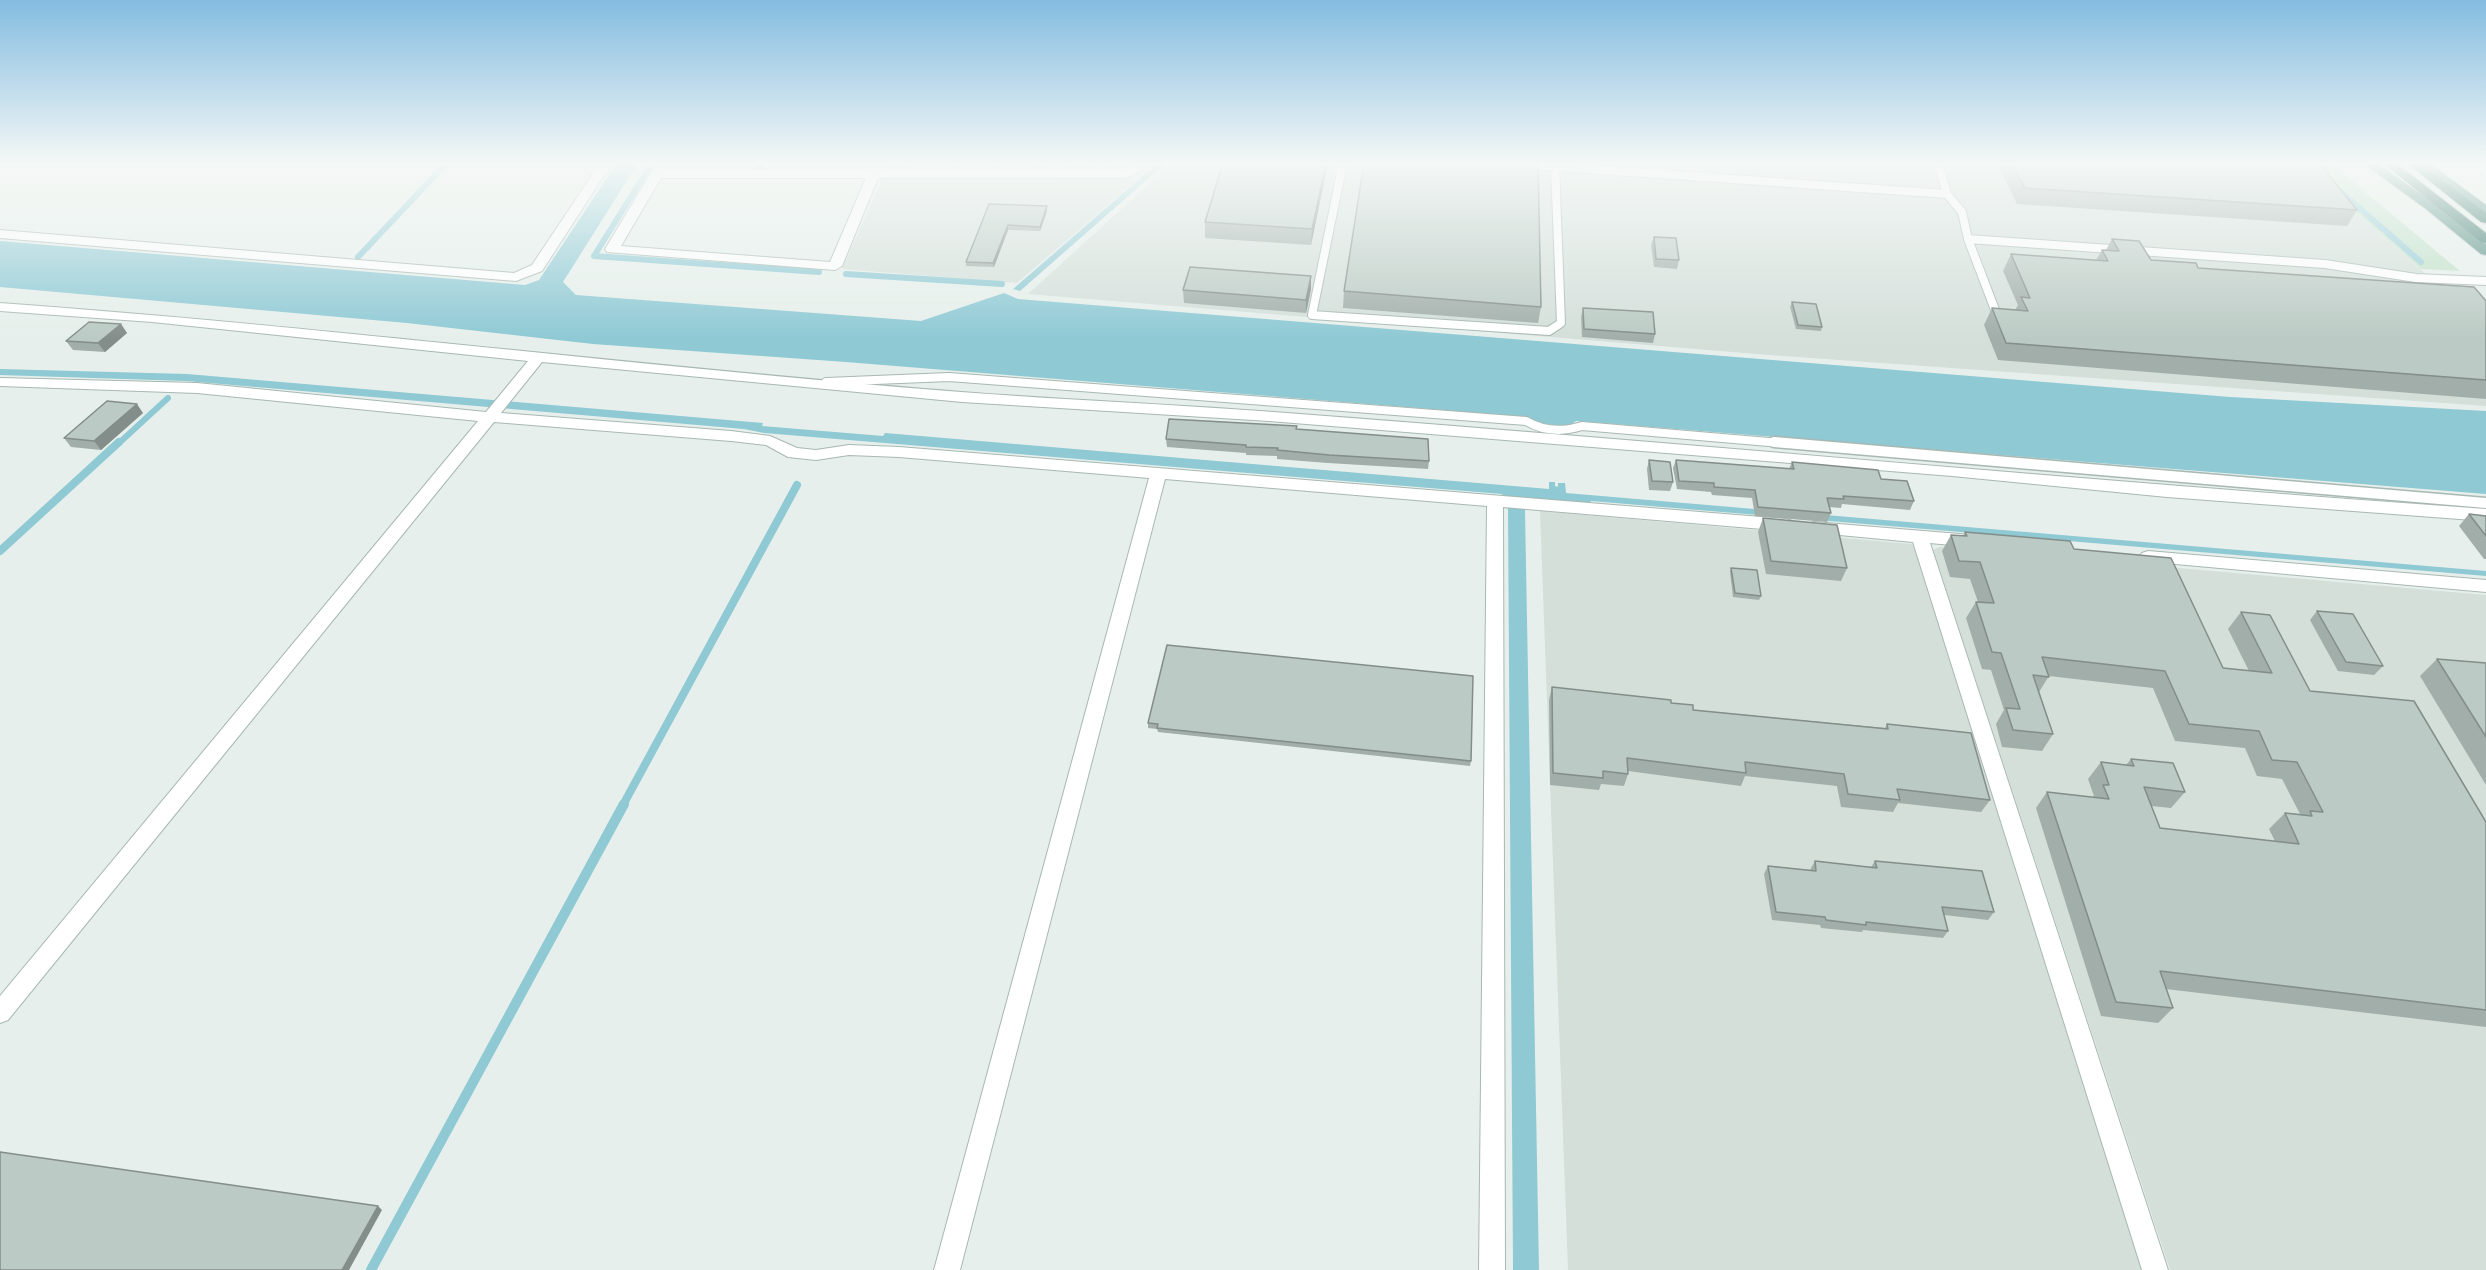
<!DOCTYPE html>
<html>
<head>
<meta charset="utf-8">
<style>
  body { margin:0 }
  canvas { display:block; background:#e6efeb }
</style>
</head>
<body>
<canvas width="2486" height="1270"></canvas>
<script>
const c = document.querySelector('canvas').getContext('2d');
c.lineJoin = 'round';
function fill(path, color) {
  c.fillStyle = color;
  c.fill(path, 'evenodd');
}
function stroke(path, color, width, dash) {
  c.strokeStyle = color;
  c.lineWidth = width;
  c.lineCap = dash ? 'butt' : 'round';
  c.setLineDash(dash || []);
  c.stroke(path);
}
const built = new Path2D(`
  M 888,163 L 1127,163 L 1126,168 L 887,167 Z
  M 1172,163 L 2300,163 L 2486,327 L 2486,406 L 1769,355 L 1028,294 Z
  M 889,177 L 1137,180 L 1017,283 L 842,269 L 882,180 Z
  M 1540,511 L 1911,544 L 1916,547 L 2143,1270 L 1568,1270 Z
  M 1940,547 L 2486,595 L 2486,1270 L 2170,1270 L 1933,550 Z`);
const green = new Path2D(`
  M 2300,163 L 2330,163 L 2460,271 L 2421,269 Z`);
const water = new Path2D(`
  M 617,163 L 638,163 L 563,282 L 576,295 L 921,321 L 1004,293 L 1018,299 L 2230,397 L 2486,411 L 2486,494 L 1576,421 L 1569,426 L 1538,424 L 1529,417 L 846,362 L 593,344 L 407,323 L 0,287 L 0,241 L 525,285 L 539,280 Z
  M 1158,163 L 1166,163 L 1020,291 L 1013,289 Z
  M 0,369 L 187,374 L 763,423 L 762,426 L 883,436 L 885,433 L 1549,489 L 1549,482 L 1555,482 L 1555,486 L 1558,487 L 1558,483 L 1565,483 L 1566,493 L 2486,571 L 2486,576 L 1591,501 L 1590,503 L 1528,498 L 1525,511 L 1539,1270 L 1513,1270 L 1508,510 L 1502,494 L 764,433 L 744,429 L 186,381 L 0,375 Z`);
const streamFar2 = new Path2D(`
  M 652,163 L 594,256 L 819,272
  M 760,167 L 762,163
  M 2342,193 L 2421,262
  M 358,257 L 447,163
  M 846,274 L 1002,284
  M 118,444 L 168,398`);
const streamFar1 = new Path2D(`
  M 0,551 L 119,442
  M 623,805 L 797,485`);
const stream = new Path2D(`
  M 371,1270 L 624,804`);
const serviceFar1 = new Path2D(`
  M 1343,163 L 1312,315 L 1549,331 L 1561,323 L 1555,166
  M 1502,163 L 1947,194
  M 1938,163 L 1947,194 L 1962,212 L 1968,239 L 1997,315
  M 1968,239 L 2325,264 L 2416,278 L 2486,281
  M 826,382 L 949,377 L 1526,421 C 1543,431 1563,432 1582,426 L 1792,444`);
const service = new Path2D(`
  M 1774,442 L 2486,503`);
const minor = new Path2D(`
  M 600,163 L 612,163 L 542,271 L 516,281 L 0,238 L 0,230 L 514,273 L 532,265 Z
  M 657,163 L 669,163 L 665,170 L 869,170 L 873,163 L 883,163 L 881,170 L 1124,170 L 1133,163 L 1145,163 L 1142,170 L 1127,178 L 878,178 L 842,266 L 835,270 L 607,252 L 605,249 ZM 661,178 L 866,178 L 830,262 L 621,246 Z
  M 2467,163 L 2480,163 L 2486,166 L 2486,176 Z
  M 0,303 C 321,326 640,367 961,392 C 1065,400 1170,404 1274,412 C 1678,442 2082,481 2486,509 L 2486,521 L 2167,497 L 1952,476 L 1269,421 L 962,402 L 542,362 L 501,413 L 731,431 L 770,436 L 797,448 L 816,450 L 849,445 L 899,447 L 1786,519 L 1792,521 L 1794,525 L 1792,529 L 1786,531 L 1503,507 L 1505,1270 L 1479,1270 L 1487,506 L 1165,479 L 960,1270 L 934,1270 L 1149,478 L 899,457 L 849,455 L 816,460 L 788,457 L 766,445 L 731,441 L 494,422 L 8,1020 L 0,1023 L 0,996 L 478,421 L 197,393 L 0,386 L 0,378 L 197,383 L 486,412 L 528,361 L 152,322 L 0,311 Z
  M 1814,522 L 1972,535 L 1978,537 L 1980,541 L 1978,545 L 1972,547 L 1930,543 L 2168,1270 L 2142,1270 L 1913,542 L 1808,532 L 1806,528 L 1808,524 Z
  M 2148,551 L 2486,580 L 2486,592 L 2142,561 L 2139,557 L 2142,553 Z`);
const trunk = new Path2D(`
  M 2363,163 L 2376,163 L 2434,203 L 2486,244 L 2486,255 L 2481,254 L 2426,209 Z
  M 2416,163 L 2429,163 L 2486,205 L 2486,215 Z`);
const motorway = new Path2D(`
  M 2383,163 L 2396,163 L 2486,233 L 2486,243 L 2481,242 Z
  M 2407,163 L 2420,163 L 2486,213 L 2486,223 L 2481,222 Z`);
const wall = new Path2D(`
  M 1328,163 L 1311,245 L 1205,238 L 1205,222 Z
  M 1997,163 L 2319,163 L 2357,210 L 2347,226 L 2017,204 Z
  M 989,204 L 1047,206 L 1047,211 L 1040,231 L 1008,230 L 994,267 L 966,266 L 966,262 Z
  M 1654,237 L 1679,260 L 1677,269 L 1654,267 L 1651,245 Z
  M 2112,239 L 2151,260 L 2198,268 L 2486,301 L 2486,399 L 1998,360 L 1984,325 L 1992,308 L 2015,310 L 2018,305 L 2003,271 L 2011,254 L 2096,260 L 2102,250 L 2106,250 Z
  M 1311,276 L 1311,289 L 1306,313 L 1184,303 L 1183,290 Z
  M 1344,291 L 1541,307 L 1538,323 L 1343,308 Z
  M 1792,302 L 1822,327 L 1821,331 L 1796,329 L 1790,307 Z
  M 1583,308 L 1655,334 L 1653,343 L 1582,337 L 1581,317 Z
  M 121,324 L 127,333 L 105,352 L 73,350 L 66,341 Z
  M 143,413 L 101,450 L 71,447 L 64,438 Z
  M 1297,429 L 1429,461 L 1428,469 L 1328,463 L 1277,459 L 1277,456 L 1246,455 L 1246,453 L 1167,447 L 1166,439 Z
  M 1649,460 L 1673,482 L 1670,491 L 1649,490 L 1647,469 Z
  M 1676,460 L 1789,469 L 1792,462 L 1881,479 L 1914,501 L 1910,510 L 1842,504 L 1841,508 L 1829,507 L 1831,513 L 1827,522 L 1755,516 L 1752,498 L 1712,495 L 1711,492 L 1677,489 L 1673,468 Z
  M 2469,514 L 2486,516 L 2486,559 L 2484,559 L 2459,526 Z
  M 1763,518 L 1847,568 L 1841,581 L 1766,574 L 1758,532 Z
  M 1965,532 L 2074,549 L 2223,668 L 2249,671 L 2228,629 L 2241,612 L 2310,691 L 2486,822 L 2486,1027 L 2166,989 L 2173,1008 L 2158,1023 L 2101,1016 L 2036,808 L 2047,792 L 2093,798 L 2094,796 L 2088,779 L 2101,762 L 2126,765 L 2131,759 L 2185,792 L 2171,808 L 2151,806 L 2160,828 L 2275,841 L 2269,829 L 2285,813 L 2300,814 L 2282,779 L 2257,776 L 2245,748 L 2175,741 L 2153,688 L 2049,676 L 2039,692 L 2053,734 L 2042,751 L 2002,747 L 1996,724 L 2004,710 L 1991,670 L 1982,669 L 1966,618 L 1976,602 L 1978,602 L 1970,579 L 1950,577 L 1942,551 L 1951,535 L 1963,536 Z
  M 1731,568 L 1761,596 L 1759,600 L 1733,597 L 1730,572 Z
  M 2317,611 L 2383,666 L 2374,675 L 2338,671 L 2310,620 Z
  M 2437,659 L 2486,663 L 2486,785 L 2420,676 Z
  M 1552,687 L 1671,703 L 1693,710 L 1885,728 L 1887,724 L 1990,800 L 1981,812 L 1898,803 L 1893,812 L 1841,807 L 1837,786 L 1745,776 L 1741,786 L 1628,771 L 1628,774 L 1624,786 L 1601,784 L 1599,790 L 1550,785 L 1549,700 Z
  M 1148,723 L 1471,761 L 1470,766 L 1158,732 L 1157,729 L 1148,728 Z
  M 1815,861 L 1871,867 L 1875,861 L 1994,912 L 1988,920 L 1944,915 L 1948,931 L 1943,938 L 1863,930 L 1862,932 L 1821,928 L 1820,925 L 1772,920 L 1764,874 L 1768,866 L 1810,870 Z`);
const shadedWall = new Path2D(`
  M 1326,163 L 1328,163 L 1311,245 L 1312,229 Z
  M 1047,206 L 1047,211 L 1040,231 L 1040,227 Z
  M 1008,225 L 1008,230 L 994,267 L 993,263 Z
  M 1311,276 L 1311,289 L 1306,313 L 1306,300 Z
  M 121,324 L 127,333 L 105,352 L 98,343 Z
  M 137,404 L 143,413 L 101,450 L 94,441 Z
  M 378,1206 L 382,1210 L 349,1270 L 342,1270 Z`);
const building = new Path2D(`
  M 1223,163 L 1326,163 L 1312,229 L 1205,222 Z
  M 1364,163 L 1538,163 L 1541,307 L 1344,291 Z
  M 2012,163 L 2319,163 L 2357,210 L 2025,188 Z
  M 989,204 L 1047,206 L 1040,227 L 1008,225 L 993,263 L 966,262 Z
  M 1654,237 L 1676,238 L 1679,260 L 1656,259 Z
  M 2112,239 L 2139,241 L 2151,260 L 2196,263 L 2198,268 L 2474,287 L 2486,301 L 2486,380 L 2006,343 L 1992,308 L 2028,311 L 2021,297 L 2030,298 L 2011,254 L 2108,261 L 2102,250 L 2119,251 Z
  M 1190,267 L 1311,276 L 1306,300 L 1183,290 Z
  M 1792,302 L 1816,304 L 1822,327 L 1798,325 Z
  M 1583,308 L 1653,312 L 1655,334 L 1584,329 Z
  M 89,322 L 121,324 L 98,343 L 66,341 Z
  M 107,401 L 137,404 L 94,441 L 64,438 Z
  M 1169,419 L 1297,426 L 1296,429 L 1428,439 L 1429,461 L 1329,455 L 1277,450 L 1278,448 L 1246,447 L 1246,445 L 1166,439 Z
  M 1649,460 L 1670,462 L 1673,482 L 1652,481 Z
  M 1676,460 L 1794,469 L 1792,462 L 1878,470 L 1881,479 L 1907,481 L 1914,501 L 1843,496 L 1844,499 L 1827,498 L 1831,513 L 1758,507 L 1755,490 L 1714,487 L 1714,483 L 1679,481 Z
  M 2469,514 L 2486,516 L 2486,536 Z
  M 1763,518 L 1837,525 L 1847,568 L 1771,561 Z
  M 1965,532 L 2070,541 L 2074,549 L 2171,558 L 2223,668 L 2272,673 L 2241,612 L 2270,615 L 2310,691 L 2414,701 L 2486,822 L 2486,1010 L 2160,971 L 2173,1008 L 2116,1002 L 2047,792 L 2109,799 L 2103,785 L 2109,785 L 2101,762 L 2134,766 L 2131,759 L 2173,763 L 2185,792 L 2144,787 L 2160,828 L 2299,844 L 2285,813 L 2312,816 L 2310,811 L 2323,812 L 2297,762 L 2272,760 L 2259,731 L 2189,724 L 2165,671 L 2042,657 L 2049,677 L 2033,675 L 2053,734 L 2013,730 L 2006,708 L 2020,709 L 2001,653 L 1992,652 L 1976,602 L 1994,603 L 1980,562 L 1959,561 L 1951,535 L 1967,536 Z
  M 1731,568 L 1757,570 L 1761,596 L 1735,593 Z
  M 2317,611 L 2353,614 L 2383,666 L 2346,662 Z
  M 1167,645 L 1473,676 L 1471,761 L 1157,728 L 1158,724 L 1148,723 Z
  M 2437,659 L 2486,663 L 2486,737 Z
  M 1552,687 L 1671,700 L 1671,703 L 1693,705 L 1693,710 L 1888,729 L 1887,724 L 1971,733 L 1990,800 L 1897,789 L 1900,800 L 1848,794 L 1844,774 L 1745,762 L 1746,773 L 1627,758 L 1628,774 L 1603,771 L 1603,778 L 1553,773 Z
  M 1815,861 L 1877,868 L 1875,861 L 1982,871 L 1994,912 L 1942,907 L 1948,931 L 1866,922 L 1866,925 L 1826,920 L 1825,917 L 1776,912 L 1768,866 L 1816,871 Z
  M 0,1152 L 378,1206 L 342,1270 L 0,1270 Z`);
fill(built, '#d4dfda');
fill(green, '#bfe0c8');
fill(water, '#8ec9d4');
stroke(streamFar2, '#8ec9d4', 6);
stroke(streamFar1, '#8ec9d4', 8);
stroke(stream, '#8ec9d4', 10);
stroke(serviceFar1, '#a8b8b2', 10);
stroke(service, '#a8b8b2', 13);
stroke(minor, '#a8b8b2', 2);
stroke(trunk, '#c2cac8', 2);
stroke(motorway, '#c2cac8', 2);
stroke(serviceFar1, '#fff', 8);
stroke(service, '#fff', 10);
fill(minor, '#fff');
fill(trunk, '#4c8a7c');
fill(motorway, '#2f6f62');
fill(wall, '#a1aea9');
fill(shadedWall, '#838d89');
fill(building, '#bbcac4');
stroke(building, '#838d89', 1.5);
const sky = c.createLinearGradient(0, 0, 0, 340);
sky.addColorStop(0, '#84bce0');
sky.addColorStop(0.48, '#f4f8f6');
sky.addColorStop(1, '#f4f8f600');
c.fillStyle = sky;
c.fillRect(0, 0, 2486, 340);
</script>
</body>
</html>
